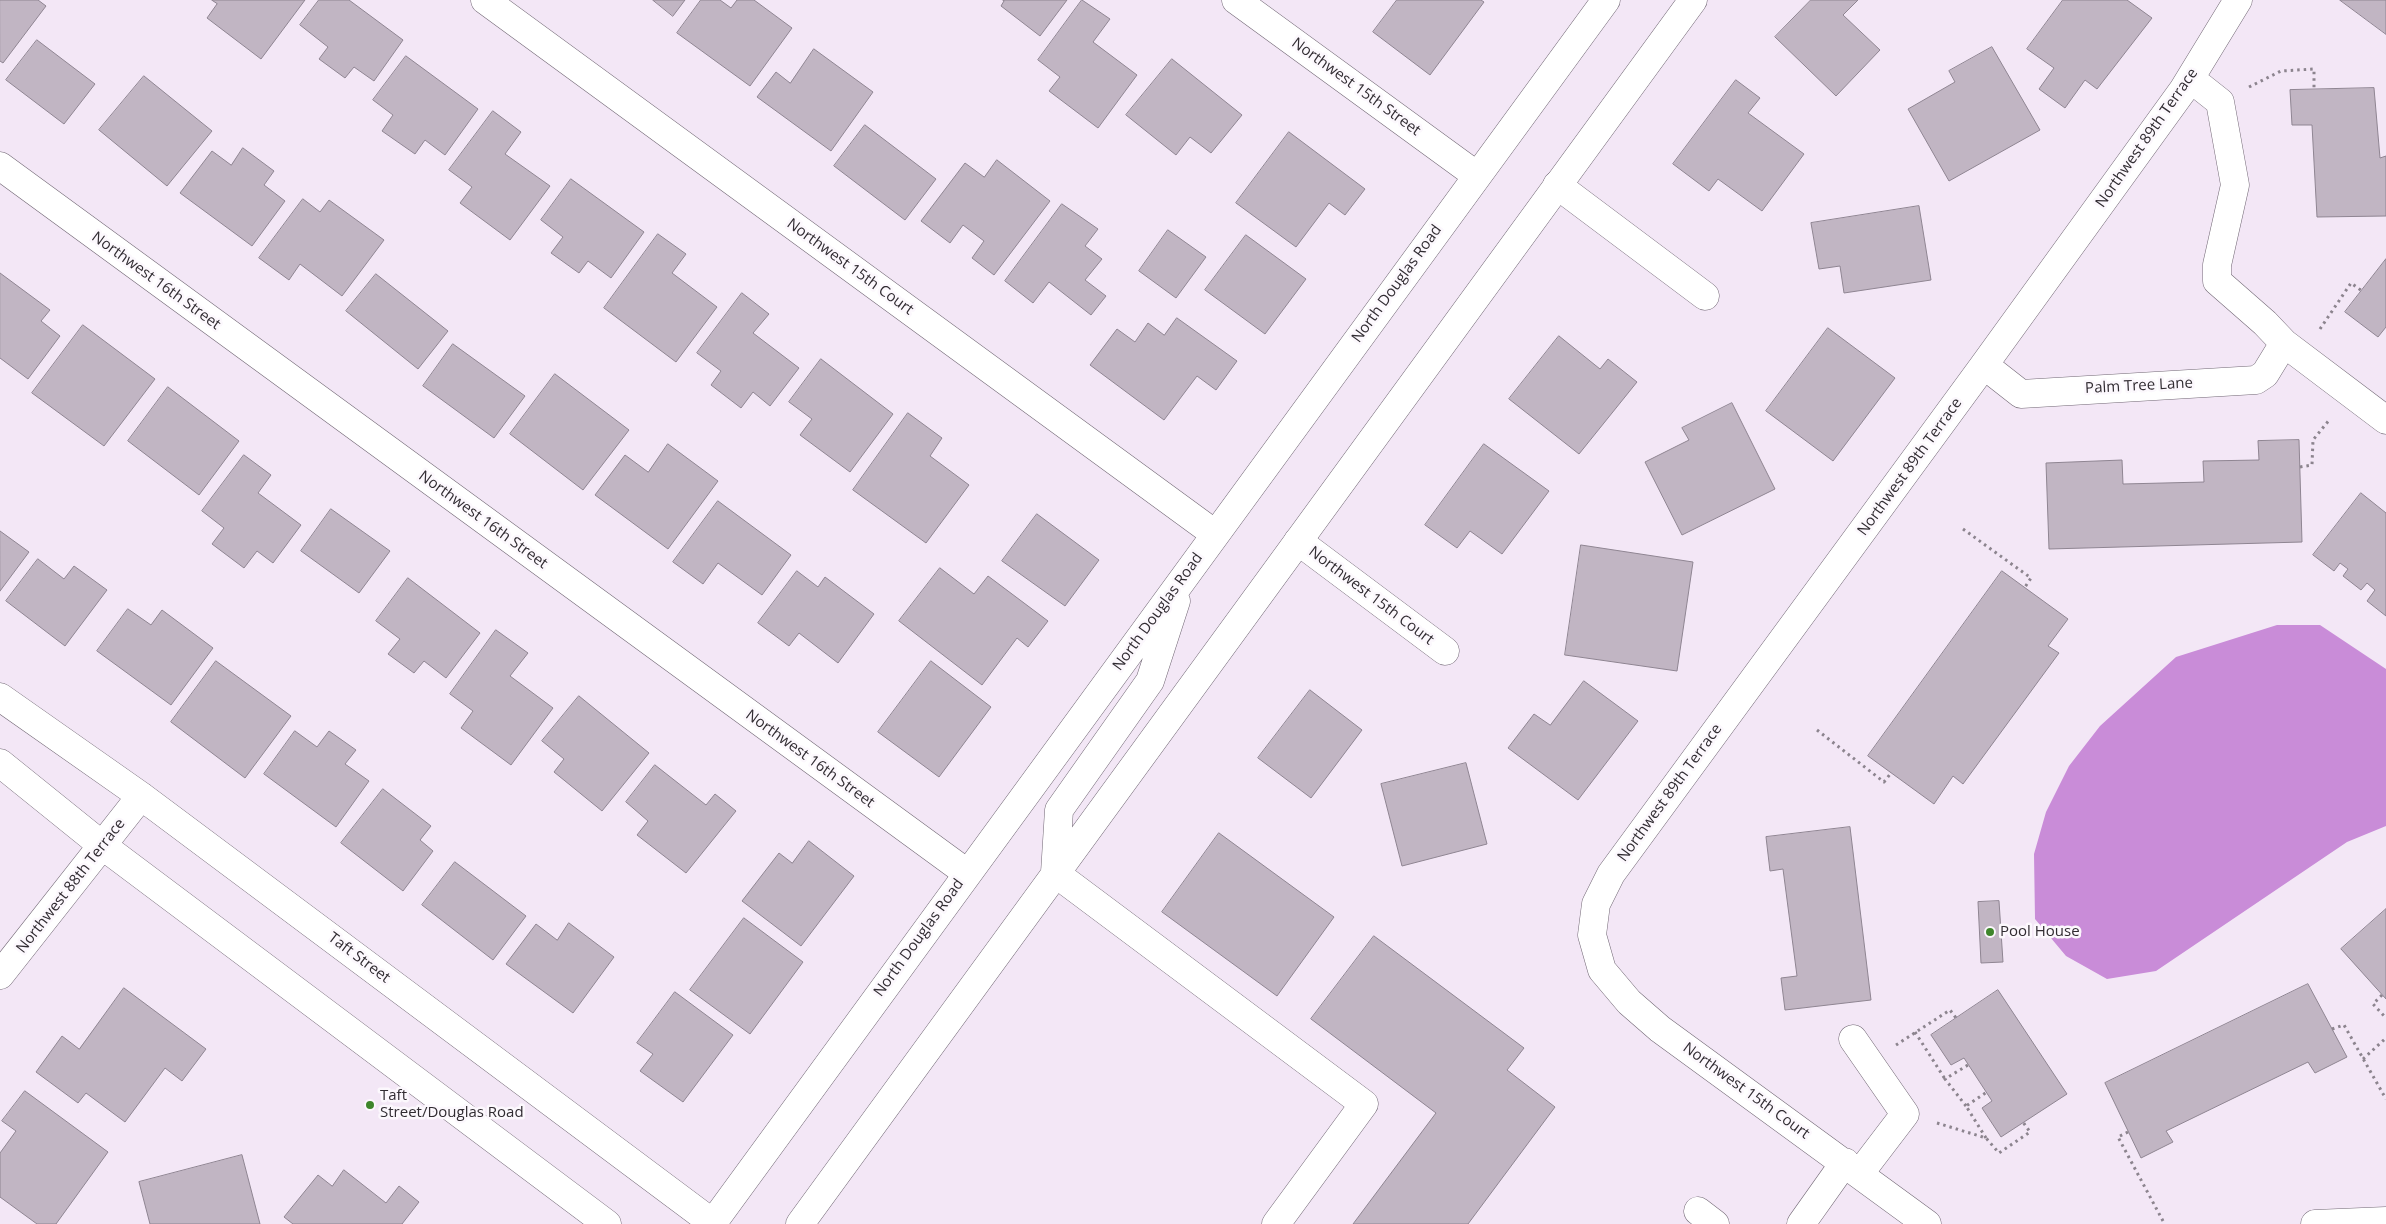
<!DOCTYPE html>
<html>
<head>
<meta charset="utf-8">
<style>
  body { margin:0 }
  canvas { display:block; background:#f3e7f6 }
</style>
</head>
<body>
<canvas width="2386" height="1224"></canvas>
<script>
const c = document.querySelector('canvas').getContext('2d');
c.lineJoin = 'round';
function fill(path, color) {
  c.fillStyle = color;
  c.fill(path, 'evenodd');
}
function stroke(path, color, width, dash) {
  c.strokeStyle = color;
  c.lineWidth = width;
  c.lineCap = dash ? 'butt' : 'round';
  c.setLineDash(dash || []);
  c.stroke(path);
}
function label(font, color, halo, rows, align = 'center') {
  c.font = font + ' "Open Sans",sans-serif';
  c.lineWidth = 5;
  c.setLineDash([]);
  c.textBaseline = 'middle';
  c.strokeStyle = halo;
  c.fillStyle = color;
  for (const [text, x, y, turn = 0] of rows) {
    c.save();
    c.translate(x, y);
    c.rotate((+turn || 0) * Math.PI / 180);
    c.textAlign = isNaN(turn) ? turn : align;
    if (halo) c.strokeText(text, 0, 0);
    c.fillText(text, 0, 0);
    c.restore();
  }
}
const water = new Path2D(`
  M 2277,625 L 2320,625 L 2386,669 L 2386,826 L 2347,842 L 2156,971 L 2107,979 L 2066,956 L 2035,919 L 2034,854 L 2046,812 L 2069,766 L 2100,726 L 2176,657 Z`);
const building = new Path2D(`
  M 0,0 L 38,0 L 46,6 L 3,63 L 0,61 Z
  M 212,0 L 305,0 L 261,59 L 207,18 L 217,4 Z
  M 319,0 L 349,0 L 403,40 L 374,81 L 354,67 L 345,78 L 319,59 L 328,47 L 300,25 Z
  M 653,0 L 685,0 L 673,16 Z
  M 701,0 L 720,0 L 731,8 L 737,0 L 754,0 L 792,28 L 750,86 L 677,33 Z
  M 1003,0 L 1067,0 L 1040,36 L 1001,6 L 1004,1 Z
  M 1082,0 L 1110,19 L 1093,42 L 1137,75 L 1098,128 L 1049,91 L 1060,77 L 1038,60 Z
  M 1397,0 L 1481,0 L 1484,2 L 1430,75 L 1373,32 Z
  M 1811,0 L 1858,0 L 1843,15 L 1880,50 L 1836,96 L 1775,37 Z
  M 2063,0 L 2127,0 L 2152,18 L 2097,89 L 2085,80 L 2065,108 L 2039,89 L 2054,68 L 2027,49 Z
  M 2340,0 L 2386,0 L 2386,34 Z
  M 37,40 L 95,84 L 64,124 L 6,80 Z
  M 1992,47 L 2040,130 L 1949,181 L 1908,109 L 1955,82 L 1949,71 Z
  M 814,49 L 873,92 L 831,151 L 757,97 L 776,72 L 790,83 Z
  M 406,56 L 478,109 L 445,155 L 425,140 L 415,154 L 382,131 L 393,115 L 373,100 Z
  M 1172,59 L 1242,115 L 1211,153 L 1190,137 L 1176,155 L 1126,115 Z
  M 144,76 L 212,131 L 167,186 L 99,130 Z
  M 1736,80 L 1760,98 L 1748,113 L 1804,154 L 1762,211 L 1718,179 L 1709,191 L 1673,164 Z
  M 2374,88 L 2380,158 L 2386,156 L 2386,216 L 2317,217 L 2312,125 L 2292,125 L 2290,90 Z
  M 493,111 L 521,132 L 505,154 L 550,186 L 510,240 L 460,203 L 472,187 L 449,170 Z
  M 865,125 L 936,179 L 905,220 L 834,166 Z
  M 1289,132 L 1365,189 L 1345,215 L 1329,203 L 1296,247 L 1236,203 Z
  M 243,148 L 274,171 L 264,185 L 285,201 L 252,246 L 180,193 L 212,151 L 231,165 Z
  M 997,160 L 1050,201 L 994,275 L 972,258 L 984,241 L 963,225 L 950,243 L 921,221 L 965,163 L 984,177 Z
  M 571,179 L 644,232 L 611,278 L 588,261 L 579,273 L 551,253 L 563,237 L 541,220 Z
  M 303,199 L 320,212 L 329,200 L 384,240 L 342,296 L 300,264 L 289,280 L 259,258 Z
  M 1062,204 L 1098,229 L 1085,246 L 1102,259 L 1085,280 L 1106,296 L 1091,315 L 1049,282 L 1033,303 L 1005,281 Z
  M 1919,206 L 1931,280 L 1844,293 L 1840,266 L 1819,269 L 1811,223 Z
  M 1168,230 L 1206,257 L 1176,298 L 1139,271 Z
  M 658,234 L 686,254 L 672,273 L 717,307 L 676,362 L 604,308 Z
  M 1246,235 L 1306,279 L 1265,334 L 1205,290 Z
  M 2386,259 L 2386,327 L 2378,337 L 2345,312 Z
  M 0,273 L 50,310 L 41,321 L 60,336 L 28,379 L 0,358 Z
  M 376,274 L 448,331 L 418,369 L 346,311 Z
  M 742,293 L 769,314 L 753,333 L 799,368 L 770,406 L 753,392 L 741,408 L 711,385 L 721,371 L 697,353 Z
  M 1177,318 L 1237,361 L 1216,390 L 1197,376 L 1164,420 L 1090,365 L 1117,329 L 1135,342 L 1148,323 L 1164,335 Z
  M 83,325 L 155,379 L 104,446 L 32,393 Z
  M 1828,328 L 1895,378 L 1833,461 L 1766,411 Z
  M 1559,336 L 1600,369 L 1608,359 L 1637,382 L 1579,454 L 1509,399 Z
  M 453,344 L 525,396 L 494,438 L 423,386 Z
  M 821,359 L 893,414 L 850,472 L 800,435 L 812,419 L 789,402 Z
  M 555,374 L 629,430 L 583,490 L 510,434 Z
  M 168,387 L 239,441 L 199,495 L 128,441 Z
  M 1732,403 L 1775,489 L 1682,535 L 1645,462 L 1689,440 L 1682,428 Z
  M 908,413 L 942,438 L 930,456 L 969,485 L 926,543 L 853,490 Z
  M 2299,440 L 2302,542 L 2049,549 L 2046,463 L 2122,460 L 2123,484 L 2204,482 L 2203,461 L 2259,460 L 2258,441 Z
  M 668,444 L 718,481 L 668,549 L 595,495 L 625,455 L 648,472 Z
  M 1484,444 L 1549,491 L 1502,554 L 1470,531 L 1457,548 L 1425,525 Z
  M 244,455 L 271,475 L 258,493 L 301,525 L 273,563 L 257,551 L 244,568 L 212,544 L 224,528 L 202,511 Z
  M 2361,493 L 2386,513 L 2386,616 L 2367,601 L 2375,590 L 2367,583 L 2361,590 L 2343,576 L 2348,569 L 2340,563 L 2334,571 L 2313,555 Z
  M 718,501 L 791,555 L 762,595 L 718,563 L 703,584 L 673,562 Z
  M 331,509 L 390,551 L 359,593 L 301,551 Z
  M 1037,514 L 1099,560 L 1065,606 L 1002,561 Z
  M 0,531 L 29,552 L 0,591 Z
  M 1581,545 L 1693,562 L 1677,671 L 1565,655 Z
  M 38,559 L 64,579 L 74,566 L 107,590 L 65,646 L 6,601 Z
  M 940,568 L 974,594 L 988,576 L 1048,621 L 1028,647 L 1017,638 L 982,685 L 899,621 Z
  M 797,571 L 818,587 L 825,577 L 874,614 L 838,663 L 799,633 L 789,646 L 758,623 Z
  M 2002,571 L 2068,619 L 2048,646 L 2059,653 L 1963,784 L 1953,776 L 1934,804 L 1868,756 Z
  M 408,578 L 480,633 L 446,678 L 424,661 L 414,673 L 388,654 L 400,639 L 376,621 Z
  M 128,609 L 151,625 L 162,610 L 213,648 L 171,705 L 97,651 Z
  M 496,630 L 528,653 L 510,676 L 553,708 L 511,765 L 461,728 L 473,711 L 450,694 Z
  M 216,661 L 291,716 L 245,778 L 171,722 Z
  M 931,661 L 991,707 L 939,777 L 878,732 Z
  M 1584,681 L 1638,721 L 1578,800 L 1508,748 L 1534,714 L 1550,725 Z
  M 1310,690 L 1362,730 L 1311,798 L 1258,758 Z
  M 579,696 L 649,753 L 602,811 L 554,772 L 564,759 L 542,741 Z
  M 295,731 L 317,747 L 329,731 L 356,750 L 345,764 L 369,781 L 336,827 L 264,774 Z
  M 1466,763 L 1487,844 L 1402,866 L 1381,784 Z
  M 655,765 L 706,805 L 715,794 L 736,811 L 686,873 L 637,835 L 648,821 L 626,802 Z
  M 383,789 L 431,826 L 420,840 L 433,851 L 403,891 L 341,843 Z
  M 1850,827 L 1871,1000 L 1785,1010 L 1781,978 L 1797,976 L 1783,869 L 1770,871 L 1766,837 Z
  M 1219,833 L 1334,917 L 1277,996 L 1162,912 Z
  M 809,841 L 854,876 L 801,946 L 742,901 L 779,853 L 792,863 Z
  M 455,862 L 526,916 L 493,960 L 422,905 Z
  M 1999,901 L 2003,962 L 1981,963 L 1978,902 Z
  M 2386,909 L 2386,999 L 2341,949 Z
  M 744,918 L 803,962 L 750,1034 L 690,990 Z
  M 569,923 L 614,957 L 573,1013 L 506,964 L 536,924 L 557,940 Z
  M 1374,936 L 1524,1048 L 1507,1070 L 1555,1107 L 1468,1224 L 1353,1224 L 1436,1113 L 1311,1019 Z
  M 2308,984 L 2347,1057 L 2315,1073 L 2308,1062 L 2166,1131 L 2173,1142 L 2141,1158 L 2105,1083 Z
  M 124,988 L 206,1049 L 182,1081 L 165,1068 L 125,1122 L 86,1093 L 78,1103 L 36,1072 L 62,1036 L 79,1049 Z
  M 1998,990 L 2067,1094 L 2001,1137 L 1982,1108 L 1992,1101 L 1964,1058 L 1951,1065 L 1931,1035 Z
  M 675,992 L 733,1035 L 683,1102 L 640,1071 L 653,1054 L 637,1043 Z
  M 25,1091 L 108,1152 L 56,1224 L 37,1224 L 0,1197 L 0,1153 L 16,1131 L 2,1121 Z
  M 242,1155 L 260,1224 L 150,1224 L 139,1182 Z
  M 344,1170 L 386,1203 L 399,1186 L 419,1202 L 402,1224 L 293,1224 L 284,1217 L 318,1175 L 332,1186 Z`);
const path = new Path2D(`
  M 2249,87 L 2281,71 L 2314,69 L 2314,90
  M 2320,329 L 2351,283 L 2362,291
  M 2300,467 L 2312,465 L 2313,440 L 2330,419
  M 1963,529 L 2031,578 L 2025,587
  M 1817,730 L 1884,782 L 1891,773
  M 2382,995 L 2373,1004 L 2386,1018
  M 2332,1029 L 2344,1025 L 2386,1099
  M 1915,1032 L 1945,1079
  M 1896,1045 L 1950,1010 L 1956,1018
  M 2363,1059 L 2386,1038
  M 1966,1106 L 1945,1079 L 1968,1065
  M 1937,1123 L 1986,1138 L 1999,1153 L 2030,1132 L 2023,1122
  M 2128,1132 L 2118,1137 L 2163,1221
  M 1986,1138 L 1966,1106 L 1987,1092`);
const minor = new Path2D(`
  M 485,0 L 1215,534
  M 1236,0 L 1476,175
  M 2191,79 L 2220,102 L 2235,185 L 2217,265 L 2217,281 L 2265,323 L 2284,343 L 2386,420
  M 0,166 L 967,873
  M 1557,185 L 1705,296
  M 1984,365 L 2021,394 L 2256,380 L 2265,374 L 2284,343
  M 1298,541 L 1445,651
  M 0,697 L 141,796 L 714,1224
  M 0,763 L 103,846 L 607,1224
  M 1055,873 L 1364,1104 L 1276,1224
  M 0,975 L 141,796
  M 1853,1039 L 1905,1114 L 1860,1173
  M 1698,1211 L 1715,1224
  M 1801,1224 L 1845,1162
  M 1927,1224 L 1660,1029 L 1629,1002 L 1602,970 L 1592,935 L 1596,904 L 1611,874 L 1984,365 L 2183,90 L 2238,0
  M 2315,1224 L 2386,1221`);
const major = new Path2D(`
  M 1055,873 L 1059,810 L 1150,681 L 1176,601
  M 712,1224 L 1606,0
  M 800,1224 L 1693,0`);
const markers = [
  [1990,932,5,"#3e852b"],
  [370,1105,5,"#3e852b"]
];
const streetNames = [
  ["Northwest 15th Street",1356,87,36],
  ["Northwest 89th Terrace",2147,138,-55],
  ["Northwest 15th Court",850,267,36],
  ["Northwest 16th Street",156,281,36],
  ["North Douglas Road",1397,284,-54],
  ["Palm Tree Lane",2139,386,-3],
  ["Northwest 89th Terrace",1910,467,-54],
  ["Northwest 16th Street",483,520,36],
  ["Northwest 15th Court",1371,596,37],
  ["North Douglas Road",1158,612,-54],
  ["Northwest 16th Street",810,759,36],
  ["Northwest 89th Terrace",1670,793,-54],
  ["Northwest 88th Terrace",71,886,-52],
  ["North Douglas Road",919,938,-54],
  ["Taft Street",359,958,37],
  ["Northwest 15th Court",1746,1091,36]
];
const poiNames = [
  ["Pool House",2000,932],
  ["Taft",380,1096],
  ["Street/Douglas Road",380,1113]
];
fill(water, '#c98cd8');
fill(building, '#c1b5c3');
stroke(building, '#8f8592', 1);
stroke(minor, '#726875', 29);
stroke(major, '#726875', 29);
stroke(path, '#8c848e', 3, [2.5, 4]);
stroke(minor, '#fff', 28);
stroke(major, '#fff', 28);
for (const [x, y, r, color] of markers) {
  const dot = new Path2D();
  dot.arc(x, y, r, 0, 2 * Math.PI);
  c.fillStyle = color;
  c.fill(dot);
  stroke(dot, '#fcf8fd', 2);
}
label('15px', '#312c32', '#fcf8fd', streetNames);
label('15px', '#312c32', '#fcf8fd', poiNames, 'left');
</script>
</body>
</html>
